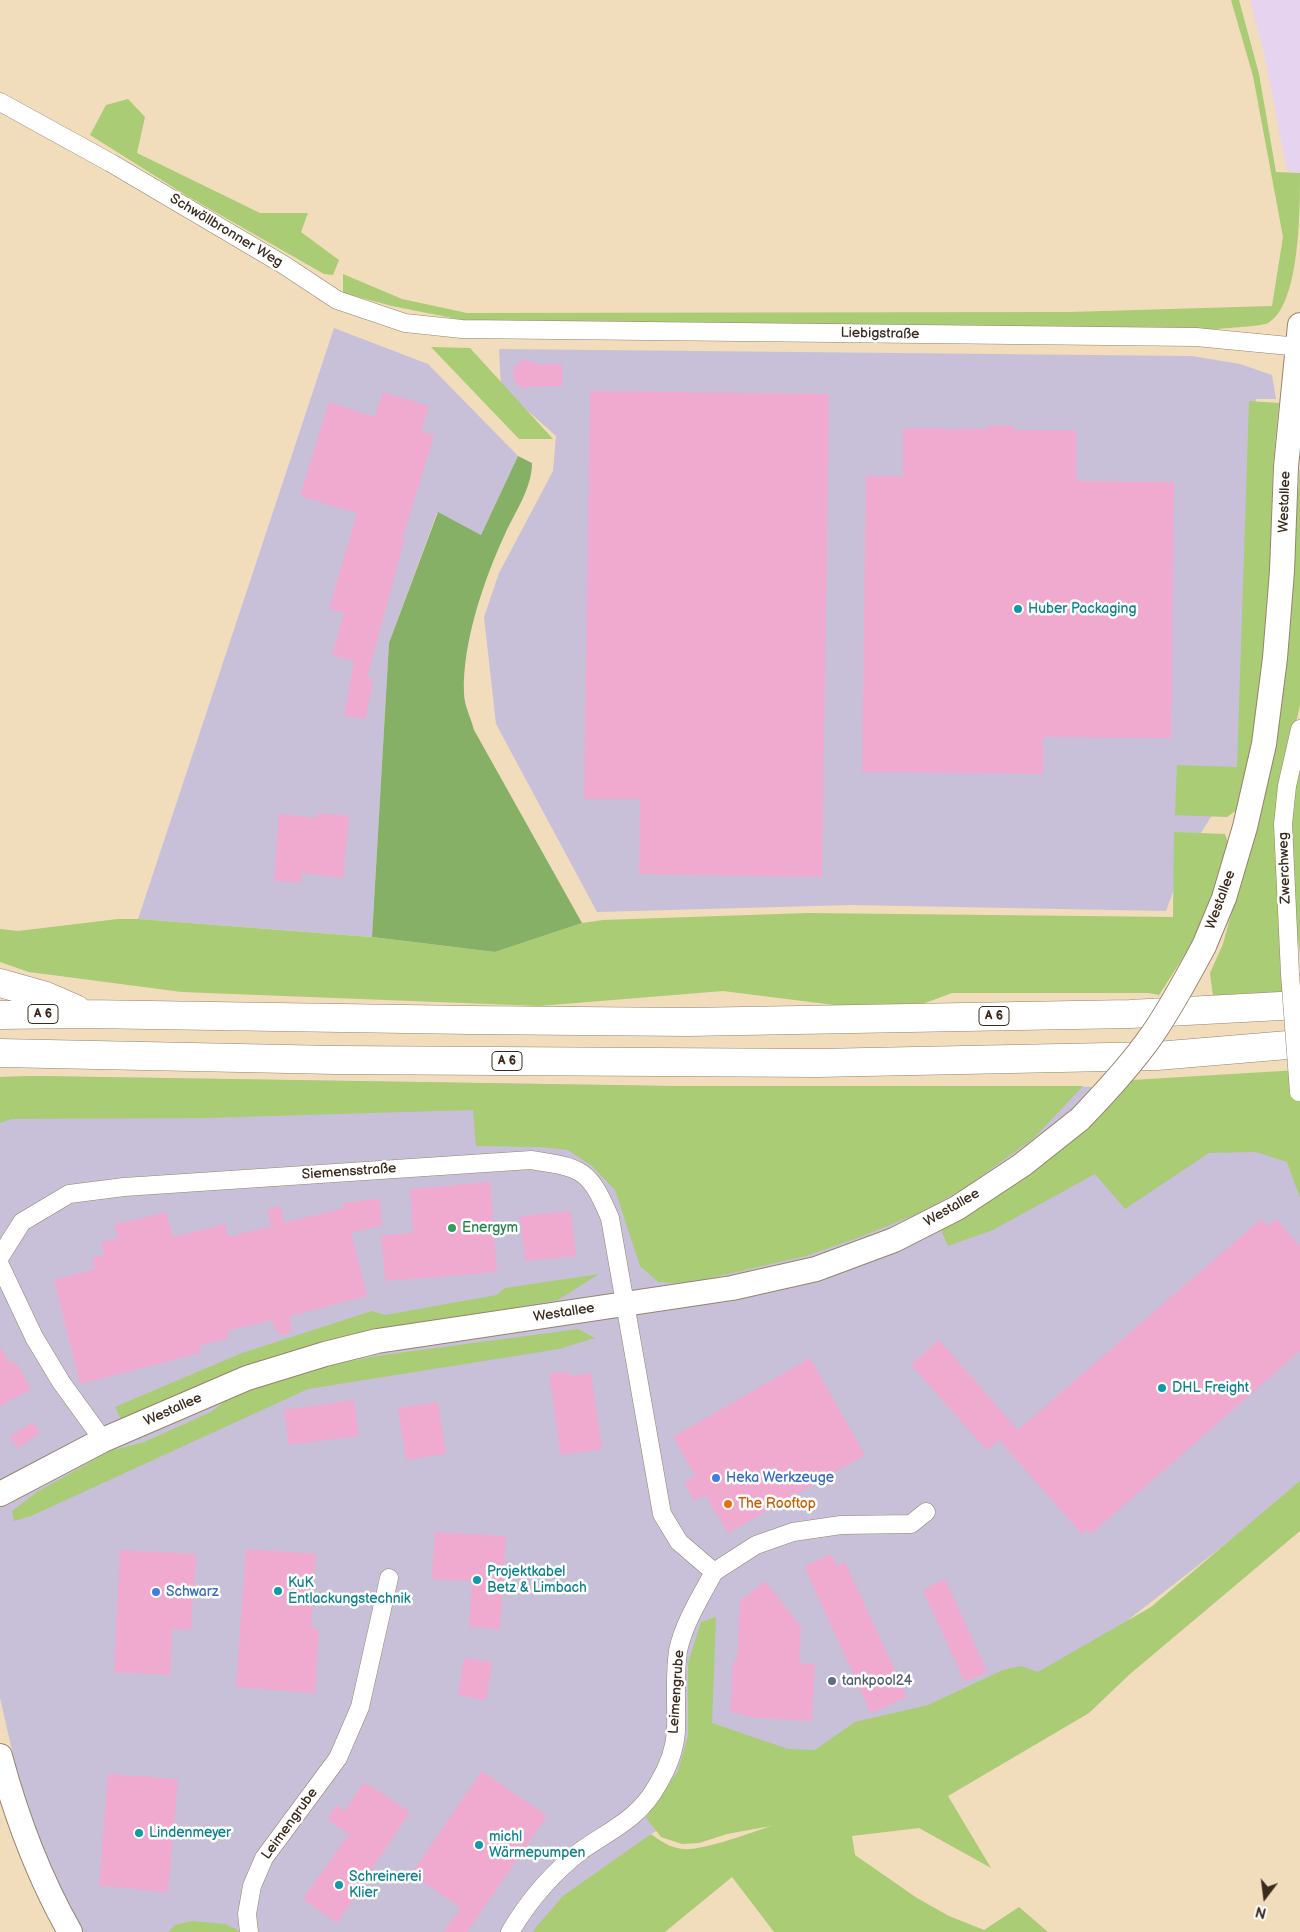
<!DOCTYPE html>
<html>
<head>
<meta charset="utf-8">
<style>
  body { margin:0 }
  #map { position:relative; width:1300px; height:1932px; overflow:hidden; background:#f1dcbc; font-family:"Balsamiq Sans",sans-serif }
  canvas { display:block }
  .north { position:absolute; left:1240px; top:1872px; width:50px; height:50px; -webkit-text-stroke:4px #fff; paint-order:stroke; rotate:195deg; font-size:14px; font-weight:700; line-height:20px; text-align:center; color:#3b2a1e }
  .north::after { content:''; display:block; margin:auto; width:18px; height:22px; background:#3b2a1e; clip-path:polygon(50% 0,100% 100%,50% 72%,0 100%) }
</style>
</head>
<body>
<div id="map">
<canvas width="1300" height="1932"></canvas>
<div class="north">N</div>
</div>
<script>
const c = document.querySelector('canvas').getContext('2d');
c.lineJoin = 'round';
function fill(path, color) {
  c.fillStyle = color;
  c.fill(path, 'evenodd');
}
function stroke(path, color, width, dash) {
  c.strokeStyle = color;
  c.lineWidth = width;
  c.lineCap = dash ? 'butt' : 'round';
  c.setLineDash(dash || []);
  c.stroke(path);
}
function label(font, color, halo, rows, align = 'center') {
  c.font = font + ' "Balsamiq Sans",sans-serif';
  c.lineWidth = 5;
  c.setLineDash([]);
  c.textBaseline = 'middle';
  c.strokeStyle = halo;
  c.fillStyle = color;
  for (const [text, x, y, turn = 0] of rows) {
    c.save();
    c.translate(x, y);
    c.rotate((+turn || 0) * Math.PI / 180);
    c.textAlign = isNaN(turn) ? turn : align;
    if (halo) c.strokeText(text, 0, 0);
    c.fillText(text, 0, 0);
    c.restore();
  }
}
const built = new Path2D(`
  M 1250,0 L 1300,0 L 1300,173 L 1287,171 L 1264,53 Z`);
const industrial = new Path2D(`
  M 334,328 L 428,364 L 518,456 L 481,535 L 437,513 L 389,643 L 372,937 L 138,919 Z
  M 499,349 L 1192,356 L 1240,364 L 1272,375 L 1276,399 L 1256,399 L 1244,764 L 1186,857 L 1166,911 L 851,905 L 597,912 L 496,724 L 484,617 L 499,573 L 553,471 L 556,436 L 501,387 Z
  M 36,1076 L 673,1086 L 1154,1087 L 1300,1160 L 1300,1486 L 1128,1620 L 1022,1690 L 730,1789 L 651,1834 L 532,1932 L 80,1932 L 27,1816 L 0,1698 L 0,1077 Z`);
const green = new Path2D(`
  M 1231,0 L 1239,0 L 1259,74 L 1276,172 L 1300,173 C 1300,210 1300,305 1268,323 C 1260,327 1219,328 1207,330 L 467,321 L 392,306 L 343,293 L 343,274 L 402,299 L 467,313 L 1069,312 L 1272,306 L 1283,237 L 1253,76 Z
  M 128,99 L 145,117 L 137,153 L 260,213 L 308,213 L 301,232 L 339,260 L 333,275 L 324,274 L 187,196 L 90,135 L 106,105 Z
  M 431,347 L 470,348 L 553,439 L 519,439 Z
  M 1249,401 L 1279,403 L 1273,466 L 1267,656 L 1241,807 L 1227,817 L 1175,815 L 1177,765 L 1237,767 Z
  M 1300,467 L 1300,705 L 1281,789 L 1286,993 L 1213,997 L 1210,973 L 1223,944 L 1248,850 L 1285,655 Z
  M 1300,766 L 1300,953 L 1297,934 L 1290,827 L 1292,788 Z
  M 1174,832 L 1225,834 L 1230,848 L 1212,905 L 1190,947 L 1159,995 L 1149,993 L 952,993 L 898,1013 L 723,991 L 539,1006 L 182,992 L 29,972 L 0,962 L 0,929 L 18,931 L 118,919 L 138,919 L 371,937 L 495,952 L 582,923 L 603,920 L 807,913 L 1173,917 Z
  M 1298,1070 L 1300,1098 L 1300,1198 L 1287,1162 L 1256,1152 L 1209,1153 L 1125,1209 L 1095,1174 L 993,1230 L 948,1246 L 936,1218 L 1116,1081 Z
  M 36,1076 L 673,1086 L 1083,1086 L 1033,1139 L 963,1189 L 919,1213 L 860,1237 L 806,1256 L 706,1279 L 676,1283 L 658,1282 L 640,1266 L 615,1190 L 592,1166 L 568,1150 L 541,1147 L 476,1146 L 473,1110 L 205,1118 L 11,1119 L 0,1123 L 0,1077 Z
  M 599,1274 L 558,1300 L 409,1326 L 122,1421 L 115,1407 L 242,1353 L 372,1311 L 385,1315 L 497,1295 L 505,1288 Z
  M 578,1329 L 595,1338 L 559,1349 L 308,1389 L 31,1516 L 14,1521 L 12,1511 L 37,1492 L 110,1451 L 144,1442 L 211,1412 L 234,1394 L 311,1369 L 376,1356 Z
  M 1300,1481 L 1300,1531 L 1130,1674 L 1089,1713 L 948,1796 L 991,1868 L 919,1828 L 852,1836 L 855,1855 L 917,1898 L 949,1916 L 984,1930 L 1019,1907 L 1048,1932 L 774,1932 L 732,1877 L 665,1932 L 532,1932 L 563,1896 L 651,1834 C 660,1841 671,1848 683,1849 C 702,1851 750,1833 771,1826 L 727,1834 L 699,1843 L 682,1844 L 661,1837 L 646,1818 L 678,1771 L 688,1736 L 688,1663 L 701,1622 L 716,1617 L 712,1723 L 788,1749 L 815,1750 L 855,1722 L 928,1705 L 1003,1670 L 1021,1666 L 1038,1672 L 1151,1607 Z
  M 192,1921 L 225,1924 L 238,1930 L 239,1932 L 168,1932 L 175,1925 Z`);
const forest = new Path2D(`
  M 518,456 L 532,463 C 532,488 515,512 505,534 C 484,579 462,644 464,693 C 464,705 471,718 474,730 L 582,923 L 495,952 L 372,937 L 389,643 L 438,512 L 481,535 Z`);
const building = new Path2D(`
  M 526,360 L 538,364 L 562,364 L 562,386 L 533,386 L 525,388 L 517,385 L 513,376 L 514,367 L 521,361 Z
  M 590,391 L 829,394 L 822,877 L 639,874 L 640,799 L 584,799 Z
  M 383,392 L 429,406 L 421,431 L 434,435 L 402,540 L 404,541 L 367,678 L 373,679 L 366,719 L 344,716 L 354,661 L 332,655 L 344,613 L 329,609 L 357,513 L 300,496 L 329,402 L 375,417 Z
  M 987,425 L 1014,426 L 1014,430 L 1076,430 L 1076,481 L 1174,482 L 1171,738 L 1043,737 L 1043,774 L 862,772 L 866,476 L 903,476 L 903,428 L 988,429 Z
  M 317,813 L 349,816 L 343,878 L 302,873 L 301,883 L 274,881 L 279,814 L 316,818 Z
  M 490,1182 L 497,1272 L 385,1281 L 381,1235 L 413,1233 L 410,1189 Z
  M 380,1199 L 382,1225 L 351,1233 L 367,1296 L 290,1316 L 291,1329 L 288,1334 L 283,1335 L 278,1333 L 272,1320 L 227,1331 L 229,1338 L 199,1346 L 201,1353 L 80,1384 L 54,1280 L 95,1269 L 92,1258 L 104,1255 L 101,1242 L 118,1238 L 114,1225 L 166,1212 L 173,1237 L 225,1224 L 228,1237 L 271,1226 L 267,1209 L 280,1206 L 284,1223 L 344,1208 L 342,1203 Z
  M 571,1211 L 576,1256 L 525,1261 L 520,1216 Z
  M 1261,1219 L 1268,1226 L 1276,1219 L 1300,1246 L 1300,1351 L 1091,1534 L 1087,1529 L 1082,1534 L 999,1440 L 987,1450 L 911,1365 L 939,1340 L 1018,1430 Z
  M 0,1347 L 10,1364 L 15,1361 L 31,1389 L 0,1406 Z
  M 810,1358 L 865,1455 L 728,1533 L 705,1495 L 694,1501 L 684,1483 L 695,1476 L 673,1437 Z
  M 569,1371 L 570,1376 L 591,1373 L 602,1449 L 561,1455 L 549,1374 Z
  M 354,1400 L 359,1436 L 289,1445 L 284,1410 Z
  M 438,1402 L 446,1454 L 406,1460 L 398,1408 Z
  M 33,1422 L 40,1434 L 17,1448 L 10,1436 Z
  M 435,1532 L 506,1536 L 500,1629 L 469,1627 L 472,1581 L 432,1579 Z
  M 246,1549 L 316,1554 L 311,1628 L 319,1629 L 315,1693 L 236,1687 Z
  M 120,1550 L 196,1554 L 191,1630 L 172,1629 L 170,1675 L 114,1672 Z
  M 831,1554 L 837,1566 L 845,1562 L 907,1697 L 871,1713 L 804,1566 Z
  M 945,1579 L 987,1672 L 965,1682 L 923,1590 Z
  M 765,1581 L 801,1627 L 799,1663 L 815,1664 L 812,1721 L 745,1717 L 745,1714 L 730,1713 L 733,1661 L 737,1661 L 740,1601 Z
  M 464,1658 L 492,1662 L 486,1700 L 458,1695 Z
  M 482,1771 L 547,1816 L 467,1932 L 443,1932 L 461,1908 L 411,1874 Z
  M 108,1774 L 178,1779 L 168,1892 L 99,1886 Z
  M 364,1782 L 410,1812 L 372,1869 L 374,1870 L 337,1923 L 303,1899 L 349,1834 L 327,1819 L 336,1805 L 345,1811 Z`);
const minor = new Path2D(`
  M 0,102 L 111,163 L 284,265 L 337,300 L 405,323 L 462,329 L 1196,337 L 1300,347
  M 1290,974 L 1283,824 L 1287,786 L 1300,729
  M 0,1257 L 22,1222 L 69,1194 L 124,1187 L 531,1160 C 583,1168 589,1169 610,1218 L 662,1514 L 679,1542 L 714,1572 C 701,1596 683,1625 678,1651 C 674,1678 677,1704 676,1731 C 675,1749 667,1769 658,1784 C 639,1819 612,1829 582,1850 C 552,1873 529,1900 510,1932
  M 0,1265 L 34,1337 L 61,1382 L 103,1440
  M 714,1572 L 756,1545 L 793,1532 L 841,1525 L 911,1524 L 926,1512
  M 249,1932 L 247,1914 L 252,1886 L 264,1858 L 338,1758 L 360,1707 L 389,1578`);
const secondary = new Path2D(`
  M 1204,946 L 1224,898 L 1245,827 L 1264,744 L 1275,658 L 1282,571 L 1286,467 L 1300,325
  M 0,1494 L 103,1440 L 247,1378 L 325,1354 L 377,1341 L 732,1288 L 816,1269 L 894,1240 L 957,1208 L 1022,1165 L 1080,1119
  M 0,1756 C 16,1816 39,1877 70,1932`);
const motorway = new Path2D(`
  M 0,983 L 46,996 L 76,1009
  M 0,1015 L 85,1014 L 469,1020 L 688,1022 L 1130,1014 L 1300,1005
  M 0,1053 L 335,1060 L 818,1063 L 1157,1056 L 1300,1044`);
const minorBridge = new Path2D(`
  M 1290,974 L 1299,1092`);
const secondaryBridge = new Path2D(`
  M 1080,1119 C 1106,1092 1131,1065 1152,1035 C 1172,1006 1188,976 1204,946`);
const markers = [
  [1018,609,5,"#0f9aa8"],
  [452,1228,5,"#2e9e5b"],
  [1162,1388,5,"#0f9aa8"],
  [716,1478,5,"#3f7fe0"],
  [728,1504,5,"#e8710a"],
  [477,1580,5,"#0f9aa8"],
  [278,1591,5,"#0f9aa8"],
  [156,1592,5,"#3f7fe0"],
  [832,1681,5,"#5c6f8a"],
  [139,1833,5,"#0f9aa8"],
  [479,1845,5,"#0f9aa8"],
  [339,1885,5,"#0f9aa8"]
];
const shields = [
  [43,1014,30],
  [994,1016,30],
  [507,1061,30]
];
const shieldNames = [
  ["A 6",43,1014],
  ["A 6",994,1016],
  ["A 6",507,1061]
];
const streetNames = [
  ["Schwöllbronner Weg",226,231,31],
  ["Liebigstraße",880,334,1],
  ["Westallee",1285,502,-88],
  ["Zwerchweg",1285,868,-92],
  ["Westallee",1221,900,-70],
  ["Siemensstraße",349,1172,-4],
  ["Westallee",952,1208,-30],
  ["Westallee",564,1313,-9],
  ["Westallee",173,1410,-24],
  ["Leimengrube",677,1692,-86],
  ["Leimengrube",290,1824,-54]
];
const cultureNames = [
  ["Huber Packaging",1028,609],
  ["DHL Freight",1172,1388],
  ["Projektkabel",487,1572],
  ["Betz & Limbach",487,1588],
  ["KuK",288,1583],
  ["Entlackungstechnik",288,1599],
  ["Lindenmeyer",149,1833],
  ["michl",489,1837],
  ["Wärmepumpen",489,1853],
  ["Schreinerei",349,1877],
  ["Klier",349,1893]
];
const leisureNames = [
  ["Energym",462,1228]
];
const shopNames = [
  ["Heka Werkzeuge",726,1478],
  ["Schwarz",166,1592]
];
const foodNames = [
  ["The Rooftop",738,1504]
];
const serviceNames = [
  ["tankpool24",842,1681]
];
fill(built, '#e6d3f0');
fill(industrial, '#c8c0d8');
fill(green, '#a9cc75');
fill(forest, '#86b066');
fill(building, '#f1aacf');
stroke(minor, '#96836d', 19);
stroke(secondary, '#96836d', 26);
stroke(motorway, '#96836d', 29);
stroke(minor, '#fff', 18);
stroke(secondary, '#fff', 24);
stroke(motorway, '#fff', 28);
stroke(minorBridge, '#96836d', 19, []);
stroke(secondaryBridge, '#96836d', 26, []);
stroke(minorBridge, '#fff', 18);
stroke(secondaryBridge, '#fff', 24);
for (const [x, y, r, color] of markers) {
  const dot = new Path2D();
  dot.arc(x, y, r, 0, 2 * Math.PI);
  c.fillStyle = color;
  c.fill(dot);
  stroke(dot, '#fff', 2);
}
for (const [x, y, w] of shields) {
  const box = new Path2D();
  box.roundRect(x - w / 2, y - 9.5, w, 19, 4);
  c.fillStyle = '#fff';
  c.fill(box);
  stroke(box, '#3b2a1e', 1);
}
label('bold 12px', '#3b2a1e', null, shieldNames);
label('14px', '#3b2a1e', '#fff', streetNames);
label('14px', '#0d838f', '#fff', cultureNames, 'left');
label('14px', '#27864d', '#fff', leisureNames, 'left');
label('14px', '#366cbe', '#fff', shopNames, 'left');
label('14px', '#c56008', '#fff', foodNames, 'left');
label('14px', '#4e5e75', '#fff', serviceNames, 'left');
</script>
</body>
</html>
